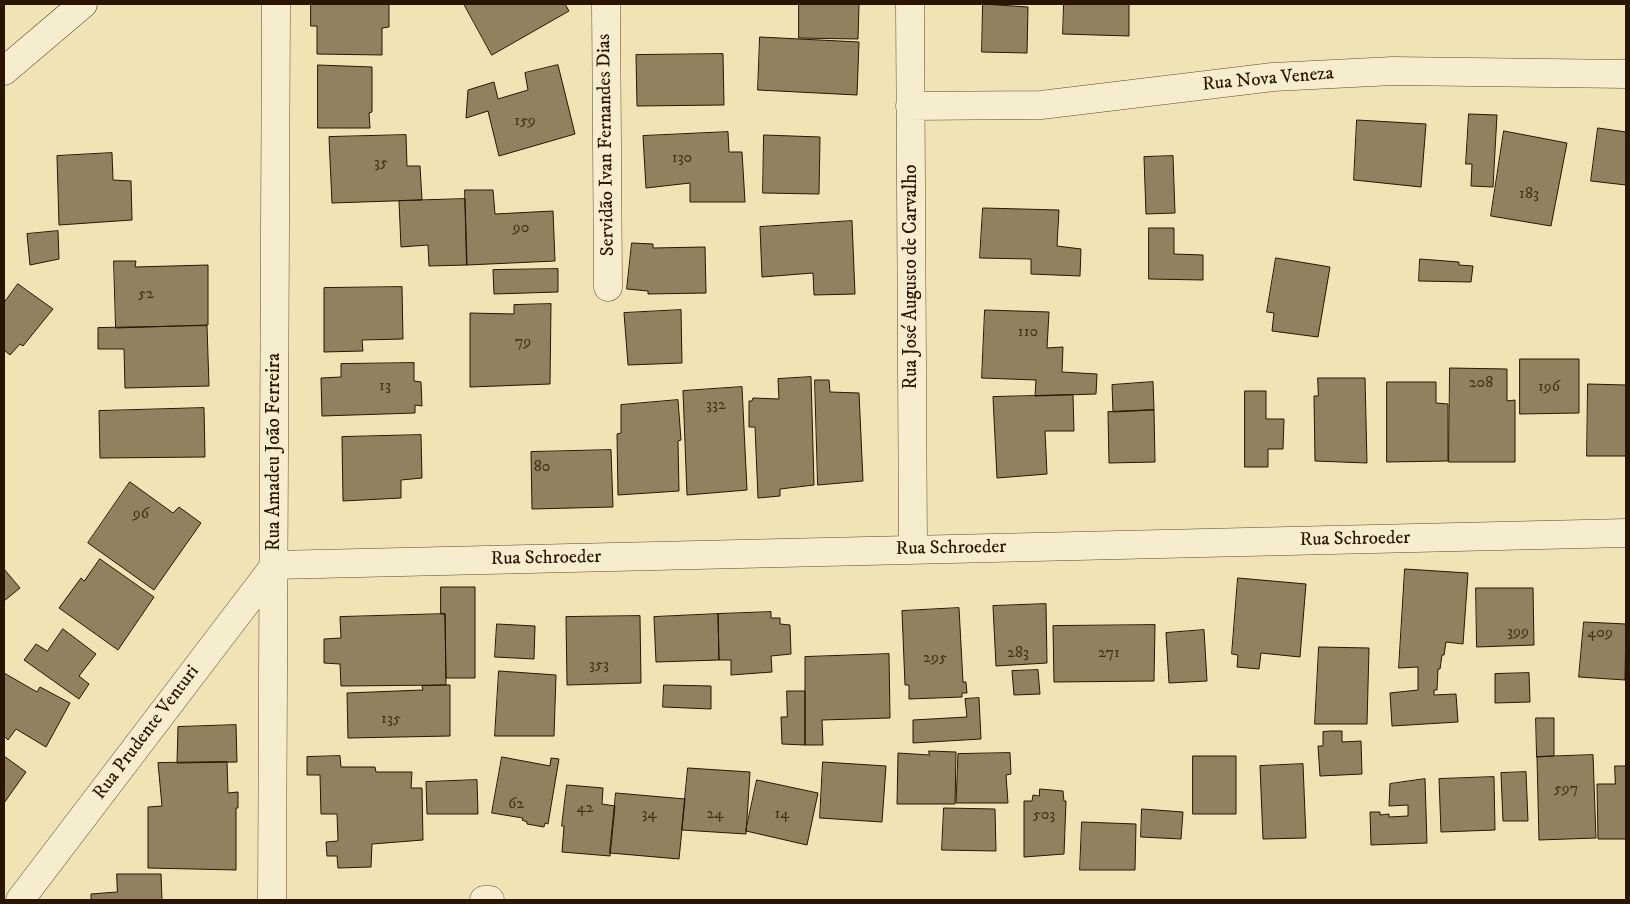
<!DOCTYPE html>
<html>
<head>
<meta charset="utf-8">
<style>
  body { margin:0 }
  #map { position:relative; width:1630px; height:904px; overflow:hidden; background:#f1e4b4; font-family:"IM FELL DW Pica",serif }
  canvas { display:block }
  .frame { position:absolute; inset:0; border:5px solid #2a1502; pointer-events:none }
</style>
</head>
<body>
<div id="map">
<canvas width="1630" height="904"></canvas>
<div class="frame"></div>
</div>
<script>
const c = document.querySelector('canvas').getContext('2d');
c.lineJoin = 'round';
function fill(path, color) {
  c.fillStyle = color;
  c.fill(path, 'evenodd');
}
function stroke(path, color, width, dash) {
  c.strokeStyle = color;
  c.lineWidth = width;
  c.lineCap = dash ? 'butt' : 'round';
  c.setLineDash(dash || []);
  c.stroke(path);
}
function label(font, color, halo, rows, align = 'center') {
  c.font = font + ' "IM FELL DW Pica",serif';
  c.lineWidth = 4;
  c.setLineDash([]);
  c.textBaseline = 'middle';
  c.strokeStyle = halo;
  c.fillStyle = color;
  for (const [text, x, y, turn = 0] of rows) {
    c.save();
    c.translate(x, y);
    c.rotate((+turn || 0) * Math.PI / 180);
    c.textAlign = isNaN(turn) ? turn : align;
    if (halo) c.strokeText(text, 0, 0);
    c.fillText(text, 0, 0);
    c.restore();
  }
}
const building = new Path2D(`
  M 311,4 L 389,4 L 389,27 L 382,28 L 382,55 L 317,54 L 317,26 L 311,26 Z
  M 464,4 L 565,4 L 569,11 L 492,55 Z
  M 799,4 L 859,4 L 858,39 L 799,38 Z
  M 983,4 L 1028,7 L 1027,53 L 982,52 Z
  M 1064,4 L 1129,4 L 1129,36 L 1063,34 Z
  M 760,37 L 859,42 L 857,95 L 758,90 Z
  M 723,54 L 724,105 L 637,106 L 636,55 Z
  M 318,65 L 372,67 L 372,112 L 369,113 L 370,128 L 318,128 Z
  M 558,65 L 575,134 L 499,156 L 488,111 L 466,118 L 468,90 L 494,82 L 498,99 L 528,90 L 525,73 Z
  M 1469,114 L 1497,115 L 1493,187 L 1471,186 L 1472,164 L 1466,164 Z
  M 1357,120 L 1426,124 L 1421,187 L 1354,180 Z
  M 1598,128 L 1626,132 L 1626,185 L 1591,181 Z
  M 1504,131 L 1567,143 L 1551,226 L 1491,216 Z
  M 728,132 L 729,152 L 742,152 L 745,202 L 690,202 L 690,183 L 646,188 L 643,136 Z
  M 406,135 L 407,166 L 420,166 L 422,200 L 332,203 L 329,137 Z
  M 764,135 L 820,137 L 819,194 L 763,193 Z
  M 112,153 L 113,180 L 131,181 L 132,220 L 59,225 L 57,156 Z
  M 1173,156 L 1175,213 L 1146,214 L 1144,157 Z
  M 465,190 L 493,190 L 495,214 L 553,211 L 555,261 L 467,265 Z
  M 465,199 L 467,265 L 429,266 L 428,245 L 401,247 L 399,201 Z
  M 983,208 L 1059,210 L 1057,246 L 1081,249 L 1080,276 L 1031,274 L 1031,259 L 980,258 Z
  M 852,221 L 855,294 L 814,295 L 813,273 L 762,277 L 760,227 Z
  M 1149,228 L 1174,228 L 1174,254 L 1203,255 L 1203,280 L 1149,279 Z
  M 58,231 L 59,259 L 30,265 L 27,234 Z
  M 632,243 L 653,244 L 653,248 L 705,247 L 706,293 L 648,294 L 648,291 L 627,289 Z
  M 1276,258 L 1330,267 L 1318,337 L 1272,331 L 1274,313 L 1267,312 Z
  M 1420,259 L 1459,262 L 1459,265 L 1473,266 L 1471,282 L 1419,281 Z
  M 114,261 L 136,261 L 135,267 L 208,265 L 208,325 L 116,328 Z
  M 558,269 L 558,292 L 494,294 L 493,270 Z
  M 18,284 L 53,309 L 23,346 L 20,344 L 10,355 L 4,350 L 4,303 Z
  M 402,287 L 403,339 L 362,340 L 363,351 L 324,352 L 324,288 Z
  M 551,304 L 550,384 L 470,387 L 470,313 L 514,314 L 514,305 Z
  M 681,310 L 682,363 L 628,365 L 624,313 Z
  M 985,310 L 1049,312 L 1047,348 L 1063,347 L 1062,372 L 1097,374 L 1096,394 L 1035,396 L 1036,380 L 982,378 Z
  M 207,326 L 209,386 L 125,388 L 124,349 L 98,349 L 98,328 Z
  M 1520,359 L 1579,359 L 1579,413 L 1520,414 Z
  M 414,363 L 414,381 L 421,382 L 422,406 L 415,405 L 415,413 L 322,416 L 321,378 L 341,377 L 341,364 Z
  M 1450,368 L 1507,369 L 1507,401 L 1515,400 L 1515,462 L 1449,462 Z
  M 811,377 L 814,485 L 780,489 L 780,496 L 758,498 L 755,427 L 749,427 L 749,401 L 752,401 L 753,398 L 779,399 L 778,379 Z
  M 1318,378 L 1365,378 L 1367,463 L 1315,461 L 1314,396 L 1318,396 Z
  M 815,380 L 829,380 L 830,392 L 859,393 L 863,481 L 818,485 Z
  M 1153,382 L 1154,410 L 1113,412 L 1112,385 Z
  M 1387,382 L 1436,382 L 1436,403 L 1448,404 L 1448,461 L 1387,462 Z
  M 1588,384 L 1626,385 L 1626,456 L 1587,456 Z
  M 742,387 L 747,490 L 687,495 L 683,391 Z
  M 1245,391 L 1266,391 L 1266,419 L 1284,419 L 1283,449 L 1268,449 L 1268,467 L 1245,467 Z
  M 1073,395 L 1074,431 L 1045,431 L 1047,474 L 997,478 L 993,397 Z
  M 678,400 L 681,440 L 678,441 L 679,491 L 618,495 L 617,434 L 621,433 L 621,405 Z
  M 204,408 L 205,457 L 100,458 L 99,411 Z
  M 1154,410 L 1155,462 L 1109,463 L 1108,412 Z
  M 421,435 L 422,478 L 401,480 L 401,498 L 343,501 L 342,437 Z
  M 611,450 L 613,507 L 532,509 L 531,452 Z
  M 130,482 L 173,513 L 179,507 L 201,523 L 154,590 L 88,543 Z
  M 100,559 L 154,597 L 118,650 L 59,608 L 81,578 L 84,581 Z
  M 4,569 L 20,588 L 4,601 Z
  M 1405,569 L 1468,573 L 1463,644 L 1446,642 L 1444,655 L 1442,655 L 1440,669 L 1438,669 L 1437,690 L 1434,690 L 1434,695 L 1456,694 L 1458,722 L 1392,726 L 1390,693 L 1418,690 L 1418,667 L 1399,668 Z
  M 1238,578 L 1306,584 L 1300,657 L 1261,653 L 1259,669 L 1237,667 L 1238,655 L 1232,654 Z
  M 441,587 L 475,587 L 475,678 L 446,678 L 445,614 L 441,614 Z
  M 1476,588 L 1533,588 L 1534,645 L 1477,647 Z
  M 1046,604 L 1047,663 L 996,666 L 993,606 Z
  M 959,608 L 963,682 L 966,682 L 967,693 L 962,693 L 962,697 L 909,699 L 909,685 L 905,685 L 902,611 Z
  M 771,612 L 771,618 L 780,618 L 780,624 L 790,625 L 791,654 L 771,656 L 772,672 L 731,675 L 731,660 L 719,660 L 718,614 Z
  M 445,614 L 446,685 L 341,686 L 340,664 L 324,663 L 324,639 L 341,638 L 340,617 Z
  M 718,614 L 719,660 L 656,662 L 654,617 Z
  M 640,616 L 641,683 L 567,685 L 566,617 Z
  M 1584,622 L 1626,624 L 1625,680 L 1579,677 Z
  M 497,624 L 535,626 L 534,659 L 495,657 Z
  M 1155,625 L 1154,681 L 1054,682 L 1053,626 Z
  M 63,629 L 96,654 L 79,676 L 89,684 L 79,699 L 24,660 L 36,644 L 47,651 Z
  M 1204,630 L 1207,681 L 1169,683 L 1166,633 Z
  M 1319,647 L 1369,648 L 1367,724 L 1315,724 Z
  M 889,654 L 890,718 L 822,720 L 823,745 L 805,745 L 805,657 Z
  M 1038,670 L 1040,694 L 1014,695 L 1012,671 Z
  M 499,671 L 556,675 L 554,736 L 495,736 Z
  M 4,673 L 37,692 L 40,687 L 70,703 L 46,747 L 16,729 L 8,740 L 4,736 Z
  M 1529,673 L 1530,702 L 1495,703 L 1495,674 Z
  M 446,685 L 450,685 L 450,736 L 348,738 L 347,693 L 423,690 L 422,686 Z
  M 664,685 L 711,686 L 711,709 L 663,707 Z
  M 787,691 L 805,691 L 805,745 L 782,744 L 781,717 L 787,717 Z
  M 979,698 L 981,739 L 913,743 L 913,720 L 967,717 L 965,699 Z
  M 1536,718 L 1554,718 L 1554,756 L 1537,757 Z
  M 236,725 L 237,762 L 177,763 L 178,727 Z
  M 1331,731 L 1342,731 L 1342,742 L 1361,741 L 1362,774 L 1320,776 L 1318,746 L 1323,746 L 1323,732 Z
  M 929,751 L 956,752 L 955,804 L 897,804 L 898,753 L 929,755 Z
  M 1010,753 L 1011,774 L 1006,775 L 1008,803 L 956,803 L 958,754 Z
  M 1593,755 L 1596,838 L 1539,840 L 1537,757 Z
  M 4,756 L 26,772 L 4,803 Z
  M 340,756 L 341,767 L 375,767 L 376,772 L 412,772 L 411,788 L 422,788 L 423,840 L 372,844 L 371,867 L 338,868 L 337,856 L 327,856 L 326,842 L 338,841 L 337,814 L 321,814 L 320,775 L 307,775 L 307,757 Z
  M 1193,756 L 1236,756 L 1236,814 L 1193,814 Z
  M 502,757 L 550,766 L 551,758 L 559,759 L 548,824 L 545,823 L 544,827 L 527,824 L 527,822 L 522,820 L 523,818 L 492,813 Z
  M 227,762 L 228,793 L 238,792 L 238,808 L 236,808 L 236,870 L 148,868 L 148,807 L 162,806 L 158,763 Z
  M 823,762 L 886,766 L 882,822 L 820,818 Z
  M 1303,764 L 1306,838 L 1263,839 L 1260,766 Z
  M 1615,766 L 1626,766 L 1626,839 L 1598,839 L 1597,784 L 1615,784 Z
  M 688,768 L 750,772 L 746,834 L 682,830 Z
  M 1526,772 L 1528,821 L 1503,821 L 1501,773 Z
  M 1494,777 L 1495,830 L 1441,832 L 1439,779 Z
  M 1425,779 L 1427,843 L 1371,845 L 1370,812 L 1380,812 L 1380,815 L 1389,814 L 1389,817 L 1408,816 L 1408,805 L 1389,806 L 1390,784 Z
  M 477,780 L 478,814 L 427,814 L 426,782 Z
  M 757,780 L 818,793 L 807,845 L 746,831 Z
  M 567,785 L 603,788 L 602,804 L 615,806 L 610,856 L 562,852 L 564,826 L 562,826 Z
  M 1040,789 L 1063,791 L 1064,801 L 1066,801 L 1064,854 L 1024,857 L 1024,801 L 1032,801 L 1033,795 L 1039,796 Z
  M 616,793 L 685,799 L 679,859 L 610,853 Z
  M 944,808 L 995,809 L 996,851 L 942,850 Z
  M 1142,809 L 1183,812 L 1181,839 L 1141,837 Z
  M 1082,822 L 1136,824 L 1135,870 L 1080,870 Z
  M 117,874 L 161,874 L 162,900 L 91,900 L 91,894 L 117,892 Z`);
const minor = new Path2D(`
  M 606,4 L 608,287
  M 910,4 L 913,550
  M 910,106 L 1041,105 L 1273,77 L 1393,71 L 1626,74
  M 275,565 L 1626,533
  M 20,900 L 275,565
  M 272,900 L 276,4
  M 484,900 L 490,900`);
const secondary = new Path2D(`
  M 4,71 L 83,4`);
const numberNames = [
  ["159",525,122],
  ["130",682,159],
  ["35",381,164],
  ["183",1529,195],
  ["90",521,229],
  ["52",146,295],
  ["110",1028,333],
  ["79",523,343],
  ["208",1481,384],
  ["13",385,387],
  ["196",1549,388],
  ["332",716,406],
  ["80",542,468],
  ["96",141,515],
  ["399",1518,633],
  ["409",1600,634],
  ["283",1018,654],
  ["271",1109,654],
  ["295",935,659],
  ["353",599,666],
  ["135",391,720],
  ["597",1566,790],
  ["62",516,805],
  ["42",585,809],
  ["34",649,815],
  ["24",715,815],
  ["14",782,815],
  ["503",1044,816]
];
const streetNames = [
  ["Rua Nova Veneza",1268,80,-5],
  ["Servidão Ivan Fernandes Dias",607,145,-91],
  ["Rua José Augusto de Carvalho",912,277,-90],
  ["Rua Amadeu João Ferreira",275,452,-90],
  ["Rua Schroeder",1355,540,-1],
  ["Rua Schroeder",951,549,-1],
  ["Rua Schroeder",546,559,-1],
  ["Rua Prudente Venturi",147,733,-53]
];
fill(building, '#91815f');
stroke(building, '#2a1502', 1);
stroke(minor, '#5c492e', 29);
stroke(secondary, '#2a1502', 29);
stroke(minor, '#f6edce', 28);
stroke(secondary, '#f6edce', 28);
label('16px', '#443019', null, numberNames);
label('19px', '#2a1502', '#f6edce', streetNames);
</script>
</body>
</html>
